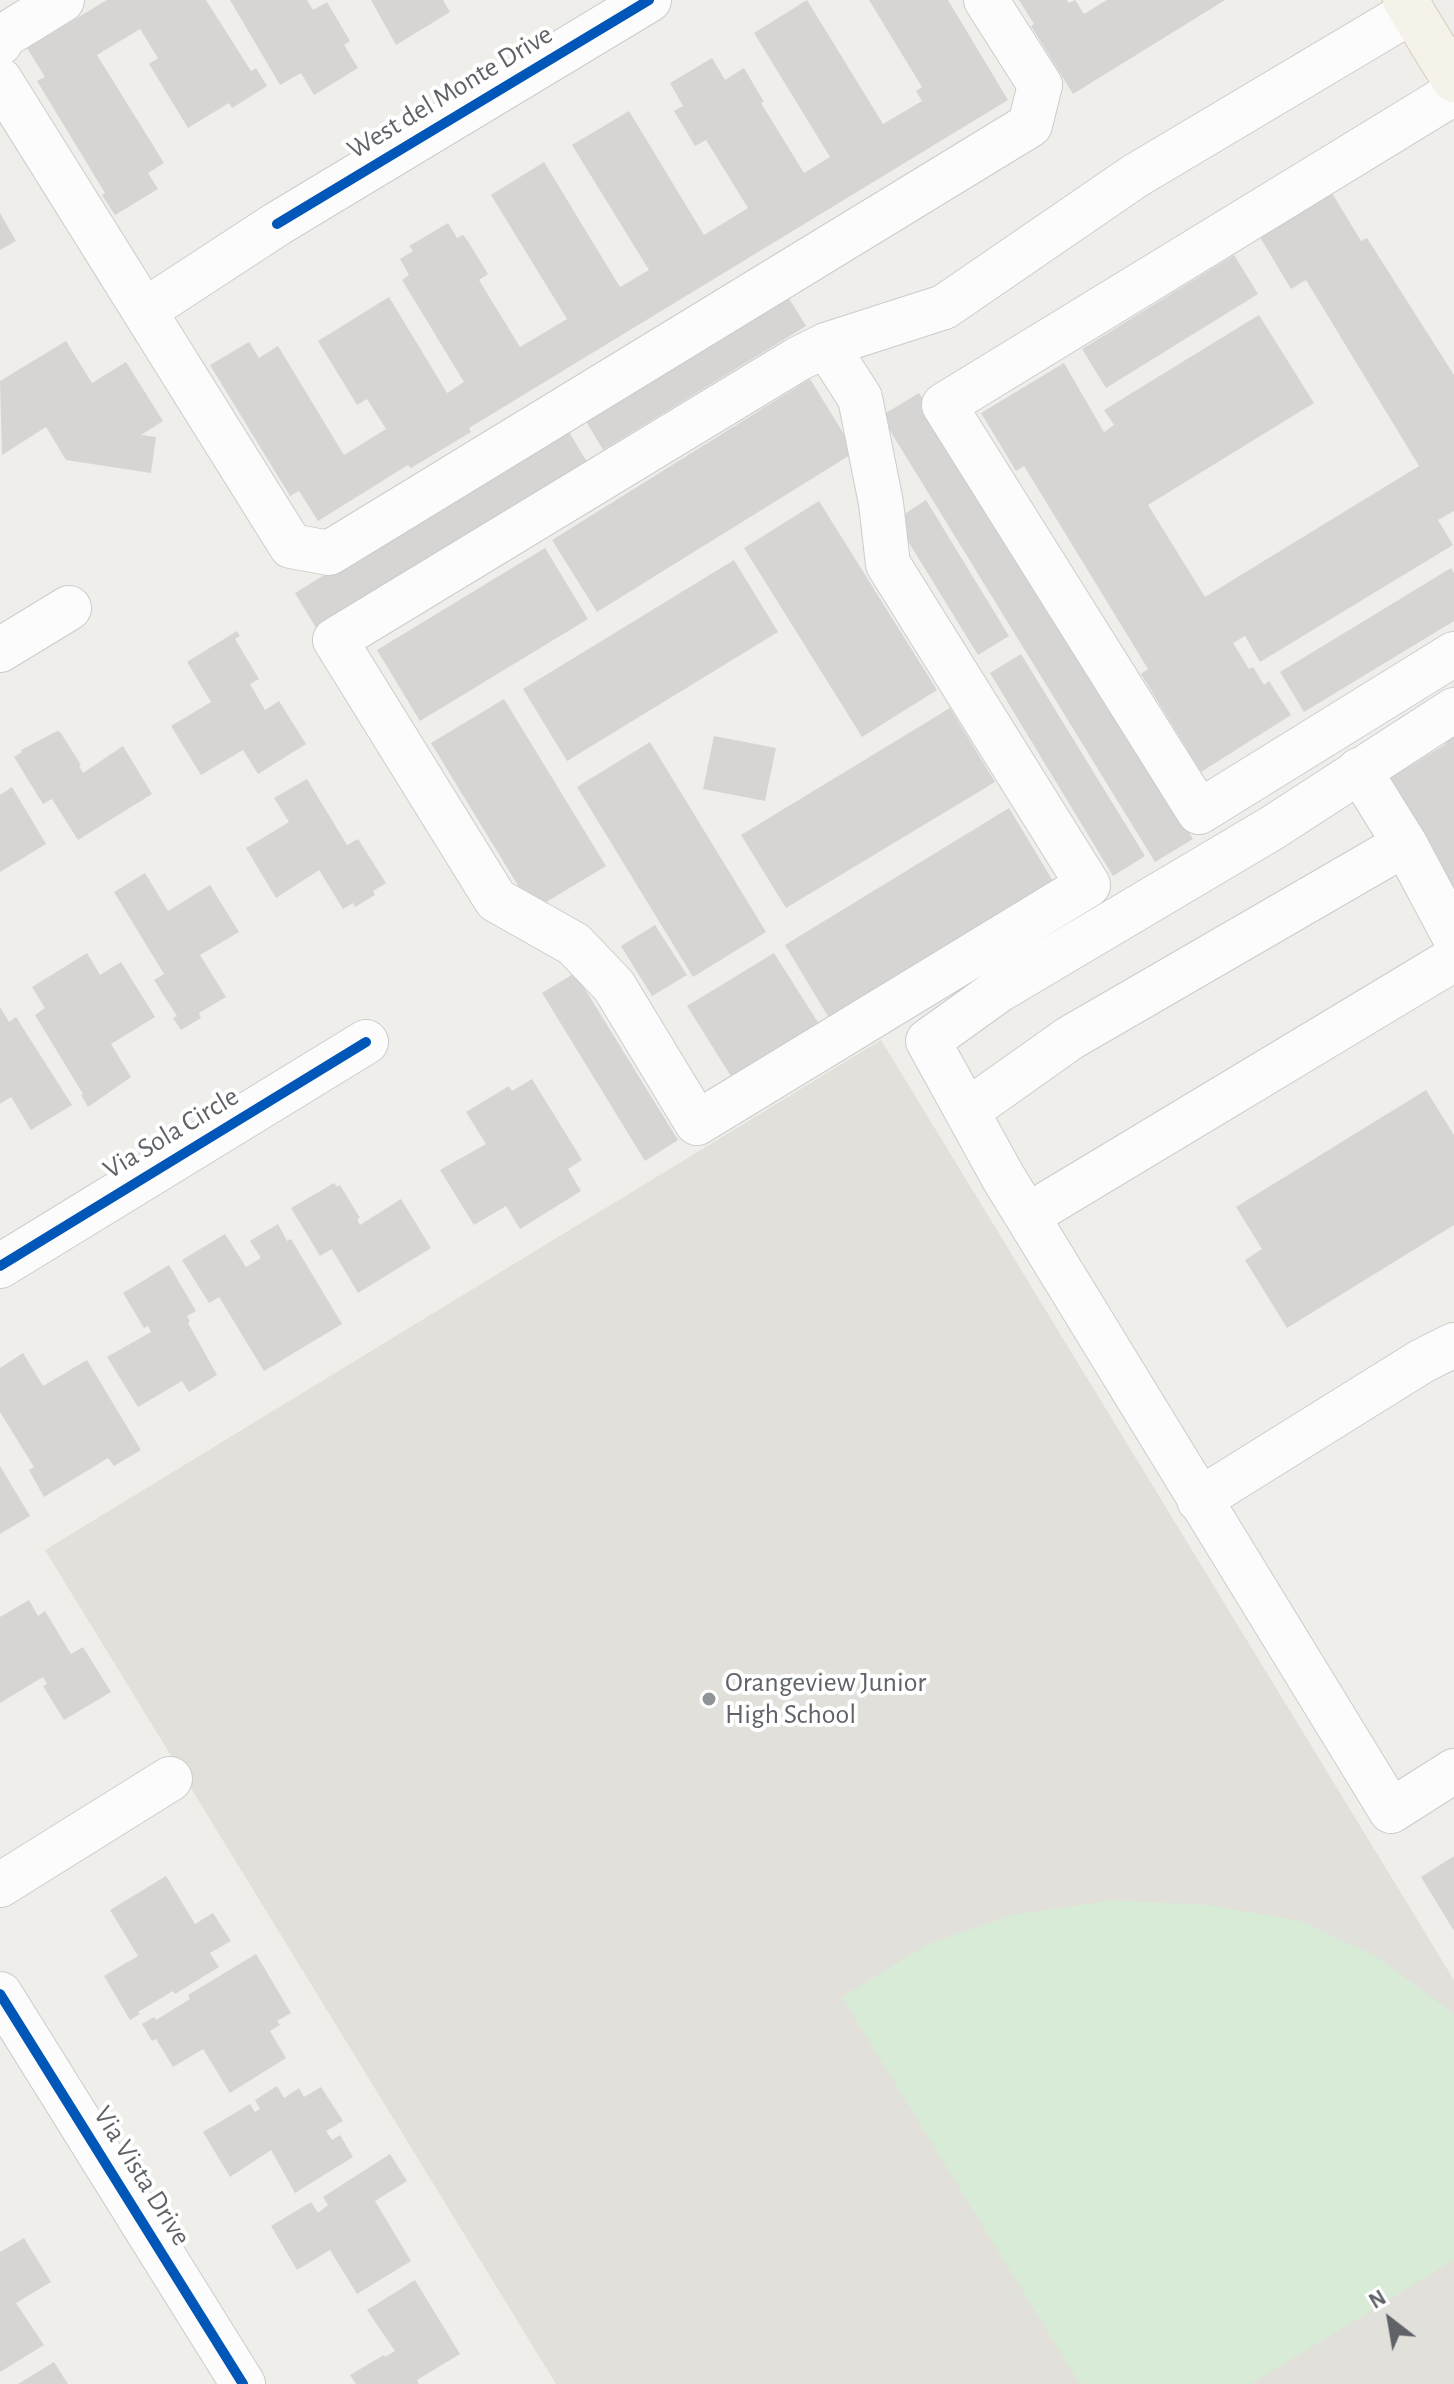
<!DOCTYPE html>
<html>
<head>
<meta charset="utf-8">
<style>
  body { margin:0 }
  #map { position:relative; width:1454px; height:2384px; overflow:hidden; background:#efeeea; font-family:"Alegreya Sans",sans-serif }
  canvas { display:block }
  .north { position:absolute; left:1350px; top:2280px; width:80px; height:80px; -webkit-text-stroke:6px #fff; paint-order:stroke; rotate:329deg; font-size:22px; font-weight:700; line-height:32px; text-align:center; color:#5f6368 }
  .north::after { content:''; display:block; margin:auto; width:28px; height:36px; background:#5f6368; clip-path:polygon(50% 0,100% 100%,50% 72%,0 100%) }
</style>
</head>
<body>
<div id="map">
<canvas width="1454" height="2384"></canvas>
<div class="north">N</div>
</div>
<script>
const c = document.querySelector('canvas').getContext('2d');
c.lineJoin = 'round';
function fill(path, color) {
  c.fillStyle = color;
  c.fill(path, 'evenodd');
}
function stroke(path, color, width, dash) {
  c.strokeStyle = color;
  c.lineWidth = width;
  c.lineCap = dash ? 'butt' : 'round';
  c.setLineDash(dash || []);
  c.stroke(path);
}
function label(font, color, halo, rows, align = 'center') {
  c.font = font + ' "Alegreya Sans",sans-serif';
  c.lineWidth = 8;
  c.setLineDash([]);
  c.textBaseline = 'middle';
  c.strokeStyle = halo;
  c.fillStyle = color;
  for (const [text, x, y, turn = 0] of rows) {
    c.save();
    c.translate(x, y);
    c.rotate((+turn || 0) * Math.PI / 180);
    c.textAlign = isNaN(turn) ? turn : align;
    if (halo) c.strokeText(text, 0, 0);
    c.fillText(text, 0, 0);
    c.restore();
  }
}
const education = new Path2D(`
  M 881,1040 L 1454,1980 L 1454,2384 L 556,2384 L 45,1550 Z`);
const green = new Path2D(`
  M 1112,1900 L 1207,1905 L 1301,1921 L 1377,1957 L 1454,2014 L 1454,2260 L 1251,2384 L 1080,2384 L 842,1997 L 928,1944 L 1013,1915 Z`);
const building = new Path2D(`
  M 107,0 L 206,0 L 251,71 L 256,68 L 267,86 L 232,108 L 229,103 L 188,128 L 149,64 L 158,58 L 140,29 L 97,55 L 164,163 L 148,173 L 158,189 L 115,215 L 102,195 L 105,193 L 37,81 L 45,77 L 27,48 Z
  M 230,0 L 307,0 L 313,10 L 327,2 L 350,41 L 344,45 L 358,68 L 314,95 L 301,73 L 280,85 Z
  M 371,0 L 443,0 L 450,12 L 396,45 Z
  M 807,0 L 883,124 L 922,101 L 916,91 L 922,87 L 869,0 L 948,0 L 1008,100 L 469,428 L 471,432 L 411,468 L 408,465 L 318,521 L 299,491 L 290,496 L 210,365 L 249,342 L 259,358 L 278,346 L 344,455 L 386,429 L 367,399 L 357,405 L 318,341 L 389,297 L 447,393 L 464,382 L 402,280 L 409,275 L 400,259 L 413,251 L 409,246 L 448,223 L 457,238 L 463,235 L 467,240 L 488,274 L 479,280 L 520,347 L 567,319 L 491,195 L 544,162 L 620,287 L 649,270 L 572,145 L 629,111 L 704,235 L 748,208 L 706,140 L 695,146 L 674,111 L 683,106 L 670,83 L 712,58 L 725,80 L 744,68 L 764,102 L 761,103 L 804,173 L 830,157 L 754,33 Z
  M 1019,0 L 1067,0 L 1069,3 L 1075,0 L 1084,14 L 1107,0 L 1225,0 L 1073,94 L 1031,26 L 1034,24 Z
  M 1332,193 L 1361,241 L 1367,238 L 1454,375 L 1454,511 L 1438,520 L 1453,545 L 1260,662 L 1245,636 L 1233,643 L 1249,669 L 1253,667 L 1264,685 L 1269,681 L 1291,715 L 1201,772 L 1141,674 L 1148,669 L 1024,466 L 1016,471 L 981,413 L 1064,363 L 1104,432 L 1114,425 L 1104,410 L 1259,315 L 1314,403 L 1148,505 L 1205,597 L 1419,466 L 1306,280 L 1291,289 L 1260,237 Z
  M 0,213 L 16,241 L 0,250 Z
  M 1234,255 L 1258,294 L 1106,388 L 1082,349 Z
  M 785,292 L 806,326 L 603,450 L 583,416 Z
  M 66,341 L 92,383 L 126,362 L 163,421 L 141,435 L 156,437 L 151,473 L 66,460 L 46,427 L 2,455 L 0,381 Z
  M 810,379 L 855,452 L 597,612 L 552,540 Z
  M 919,393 L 1193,839 L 1155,862 L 881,416 Z
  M 566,427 L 587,462 L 316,628 L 295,593 Z
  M 926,500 L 1009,636 L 978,655 L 895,520 Z
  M 819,501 L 937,690 L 862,737 L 744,548 Z
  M 545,548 L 588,619 L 420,721 L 377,650 Z
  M 734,560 L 778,632 L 567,761 L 523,689 Z
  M 1451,568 L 1454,573 L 1454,621 L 1304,712 L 1280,672 Z
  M 237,631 L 240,636 L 235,639 L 259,679 L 250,684 L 265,710 L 279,701 L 306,744 L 258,774 L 243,750 L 201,775 L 171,726 L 211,702 L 187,662 Z
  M 1021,654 L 1145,856 L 1113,876 L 990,673 Z
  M 504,699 L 606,866 L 533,910 L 431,743 Z
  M 950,708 L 995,782 L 786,908 L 741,835 Z
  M 1454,727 L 1454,901 L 1382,783 L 1446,744 L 1440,735 Z
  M 57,731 L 61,733 L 81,765 L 79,766 L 83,773 L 123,746 L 152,794 L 78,840 L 52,799 L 43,804 L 14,757 L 22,752 L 21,750 Z
  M 714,736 L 776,748 L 765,801 L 703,789 Z
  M 650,742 L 766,932 L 693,977 L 577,787 Z
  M 307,779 L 347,845 L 358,839 L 386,883 L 373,891 L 375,895 L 355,907 L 353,903 L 343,909 L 319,870 L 276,898 L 246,848 L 289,822 L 274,798 Z
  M 12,787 L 46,844 L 0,872 L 0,795 Z
  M 1009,808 L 1053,881 L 829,1018 L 785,945 Z
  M 145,873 L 168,911 L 210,885 L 239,932 L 200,955 L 226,997 L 199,1013 L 201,1018 L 181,1030 L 173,1018 L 177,1016 L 154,980 L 164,974 L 114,892 Z
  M 655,925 L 687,975 L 652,996 L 621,946 Z
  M 87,953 L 100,975 L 121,962 L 155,1017 L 111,1044 L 131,1077 L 88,1107 L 81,1095 L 83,1094 L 35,1015 L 45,1008 L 32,987 Z
  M 774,953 L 819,1024 L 732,1078 L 687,1006 Z
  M 575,973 L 678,1140 L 645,1161 L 542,993 Z
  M 0,1007 L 9,1022 L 16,1017 L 72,1105 L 31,1130 L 11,1097 L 0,1104 Z
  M 532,1079 L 582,1160 L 568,1169 L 581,1191 L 520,1229 L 506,1206 L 474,1225 L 440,1170 L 486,1144 L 466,1112 L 509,1086 L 512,1091 Z
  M 1426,1090 L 1454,1135 L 1454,1225 L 1287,1328 L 1245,1260 L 1262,1249 L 1236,1207 Z
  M 334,1183 L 337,1187 L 340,1185 L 360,1218 L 357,1219 L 360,1225 L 401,1199 L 431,1248 L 358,1293 L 332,1249 L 320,1256 L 291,1208 Z
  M 278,1224 L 287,1241 L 291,1239 L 342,1324 L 264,1371 L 219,1297 L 209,1303 L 182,1260 L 225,1234 L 246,1267 L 261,1258 L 250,1241 Z
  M 169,1265 L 196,1311 L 187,1316 L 190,1321 L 188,1323 L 217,1375 L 189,1392 L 182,1381 L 138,1407 L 107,1357 L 151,1332 L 148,1326 L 144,1328 L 123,1293 Z
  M 23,1353 L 43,1386 L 87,1360 L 141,1450 L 114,1466 L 108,1458 L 44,1497 L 29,1470 L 34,1467 L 0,1412 L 0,1368 Z
  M 0,1466 L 30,1516 L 0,1534 Z
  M 29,1600 L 38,1616 L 45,1611 L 71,1654 L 83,1647 L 111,1692 L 64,1720 L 43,1686 L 47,1684 L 43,1677 L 0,1703 L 0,1617 Z
  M 1454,1856 L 1454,1931 L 1421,1877 Z
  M 166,1876 L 195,1924 L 213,1913 L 231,1941 L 210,1953 L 219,1967 L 175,1994 L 173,1991 L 138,2012 L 140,2014 L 130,2020 L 104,1976 L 138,1956 L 110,1910 Z
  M 256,1954 L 291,2013 L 277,2021 L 280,2025 L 270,2031 L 286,2058 L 230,2093 L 203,2049 L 173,2067 L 156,2039 L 152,2041 L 142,2024 L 154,2017 L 156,2020 L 190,1999 L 188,1995 Z
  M 277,2086 L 284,2098 L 299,2088 L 304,2097 L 321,2087 L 343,2121 L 326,2131 L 332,2140 L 340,2135 L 353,2157 L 295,2193 L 271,2150 L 230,2177 L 203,2132 L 250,2104 L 255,2112 L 260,2109 L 255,2100 Z
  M 390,2154 L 407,2181 L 375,2201 L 411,2261 L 357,2294 L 330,2250 L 297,2270 L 271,2226 L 311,2202 L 318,2213 L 328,2205 L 323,2197 Z
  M 24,2238 L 51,2282 L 16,2303 L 44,2345 L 0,2372 L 0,2252 Z
  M 415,2280 L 460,2354 L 417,2380 L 419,2384 L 356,2384 L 350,2375 L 384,2355 L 385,2357 L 395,2351 L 367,2310 Z
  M 54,2362 L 68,2384 L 18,2384 Z`);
const minor = new Path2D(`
  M 0,43 L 2,37 L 62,0
  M 0,80 L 291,546 L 329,553 L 1030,125 L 1040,85 L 986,0
  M 1454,93 L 944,405 L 1199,812 L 1454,654
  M 144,311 L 277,224 L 649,0
  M 826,345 L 860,398 L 881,503 L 888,564 L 1088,885 L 697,1123 L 614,986 L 574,944 L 496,900 L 335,640 L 798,359 L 826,345 L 944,307 L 1135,176 L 1412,11
  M 0,650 L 69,608
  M 1454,710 L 1272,828 L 999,990 L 928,1041 L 1003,1177 L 1391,1811 L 1454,1771
  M 1359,770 L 1405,844 L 1454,936
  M 967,1111 L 1070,1038 L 1405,844
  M 1027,1216 L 1454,959
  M 0,1266 L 366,1042
  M 1199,1500 L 1422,1361 L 1454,1345
  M 0,1885 L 170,1779
  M 0,1994 L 243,2384`);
const major = new Path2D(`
  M 1405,0 L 1454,80`);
const cycleway = new Path2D(`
  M 277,224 L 649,0
  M 0,1266 L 366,1042
  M 0,1994 L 243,2384`);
const markers = [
  [709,1699,8,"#919496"]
];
const streetNames = [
  ["West del Monte Drive",450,92,-31],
  ["Via Sola Circle",171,1133,-31],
  ["Via Vista Drive",142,2176,58]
];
const poiNames = [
  ["Orangeview Junior",725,1683],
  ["High School",725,1715]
];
fill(education, '#e2e0da');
fill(green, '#d8ebd6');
fill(building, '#d6d5d3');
stroke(minor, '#cbcccc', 46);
stroke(major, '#d7ceb8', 46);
stroke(minor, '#fdfcfc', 44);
stroke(major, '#f4f2e9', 44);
stroke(cycleway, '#0057b8', 10);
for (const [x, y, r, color] of markers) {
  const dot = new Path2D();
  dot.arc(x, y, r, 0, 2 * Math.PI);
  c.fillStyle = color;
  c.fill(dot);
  stroke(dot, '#fff', 3);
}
label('28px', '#5f6368', '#fff', streetNames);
label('28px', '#5f6368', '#fff', poiNames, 'left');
</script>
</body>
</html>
